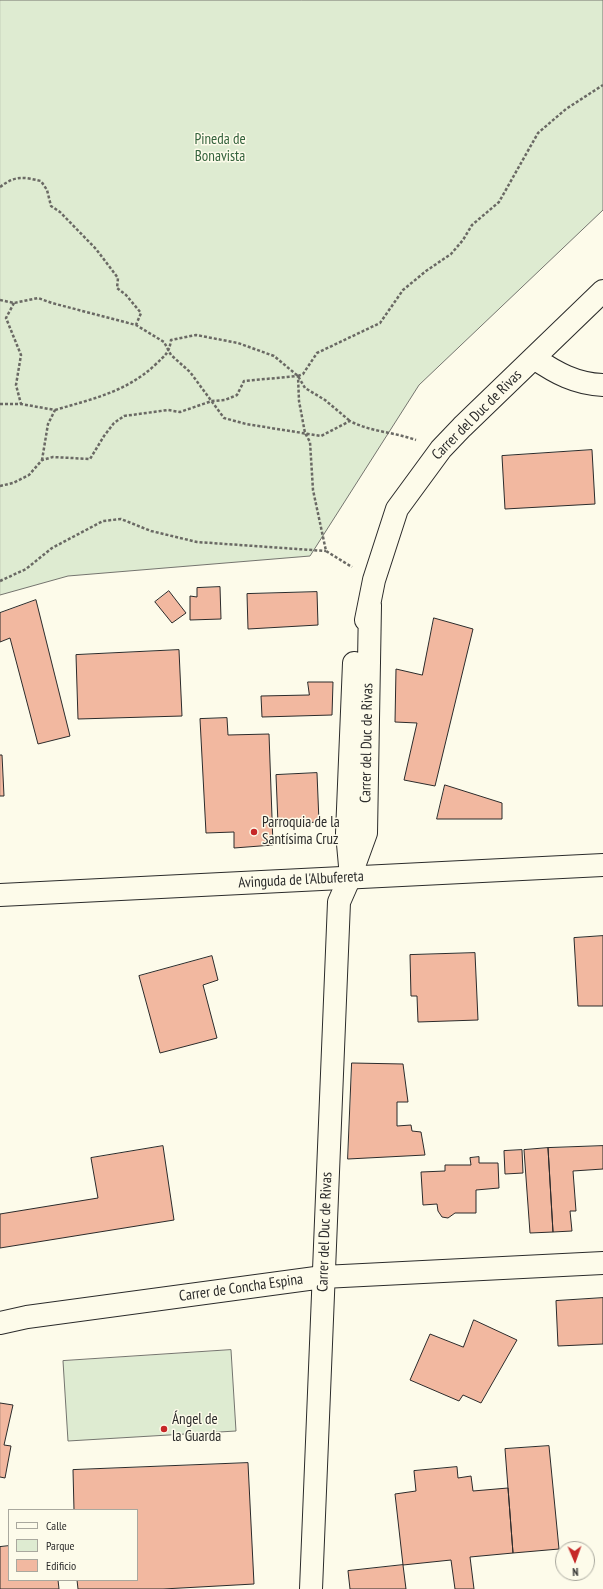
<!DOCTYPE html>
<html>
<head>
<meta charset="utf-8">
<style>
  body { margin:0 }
  #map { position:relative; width:603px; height:1589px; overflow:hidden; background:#fdfbea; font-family:"PT Sans Narrow",sans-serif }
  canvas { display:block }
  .legend { position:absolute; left:8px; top:1509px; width:130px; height:72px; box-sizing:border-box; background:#fdfbea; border:1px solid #a9a89e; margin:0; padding:5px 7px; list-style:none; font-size:12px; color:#2b2b2b }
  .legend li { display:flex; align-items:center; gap:8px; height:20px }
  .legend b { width:20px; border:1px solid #a9a89e }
  .north { position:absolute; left:555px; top:1541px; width:40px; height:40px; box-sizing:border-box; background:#fdfbea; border:1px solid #a9a89e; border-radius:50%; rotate:178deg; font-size:11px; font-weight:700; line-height:16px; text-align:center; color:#2b2b2b }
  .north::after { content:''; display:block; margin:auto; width:14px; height:18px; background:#c62828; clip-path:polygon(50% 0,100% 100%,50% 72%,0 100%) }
</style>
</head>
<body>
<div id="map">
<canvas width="603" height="1589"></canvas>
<ul class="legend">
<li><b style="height:5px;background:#fdfbea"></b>Calle</li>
<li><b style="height:11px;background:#deebd1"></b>Parque</li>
<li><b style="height:11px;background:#f2b8a0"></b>Edificio</li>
</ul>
<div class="north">N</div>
</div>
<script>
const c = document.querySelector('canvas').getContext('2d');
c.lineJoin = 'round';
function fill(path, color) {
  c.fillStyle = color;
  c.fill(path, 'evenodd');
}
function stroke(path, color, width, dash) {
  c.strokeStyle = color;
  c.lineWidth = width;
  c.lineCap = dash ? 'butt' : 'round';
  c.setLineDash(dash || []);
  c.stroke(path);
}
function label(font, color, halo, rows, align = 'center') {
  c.font = font + ' "PT Sans Narrow",sans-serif';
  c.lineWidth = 3;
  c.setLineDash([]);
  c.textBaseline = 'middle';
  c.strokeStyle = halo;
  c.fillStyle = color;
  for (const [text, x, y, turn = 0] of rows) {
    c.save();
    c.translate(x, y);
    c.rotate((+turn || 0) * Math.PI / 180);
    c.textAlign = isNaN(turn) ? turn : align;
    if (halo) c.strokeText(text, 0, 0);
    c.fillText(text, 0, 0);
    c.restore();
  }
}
const green = new Path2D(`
  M 0,0 L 603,0 L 603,210 L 419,385 L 310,556 L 68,576 L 0,595 Z
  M 231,1350 L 236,1431 L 68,1441 L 63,1361 Z`);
const building = new Path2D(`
  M 592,450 L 595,504 L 505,509 L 502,456 Z
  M 220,587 L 221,619 L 190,620 L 190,596 L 197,597 L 197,588 Z
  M 169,591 L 186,613 L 172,623 L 155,602 Z
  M 317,592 L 318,625 L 248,629 L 247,594 Z
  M 36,600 L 70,736 L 38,744 L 10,638 L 0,642 L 0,613 Z
  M 434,618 L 473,629 L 435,786 L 404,780 L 417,723 L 395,722 L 396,669 L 422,675 Z
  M 179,650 L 182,716 L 78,719 L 76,655 Z
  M 308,682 L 333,682 L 332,715 L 262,717 L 261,696 L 309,695 Z
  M 227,718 L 228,735 L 269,734 L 273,845 L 234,848 L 234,832 L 206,833 L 200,719 Z
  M 0,755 L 2,755 L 4,796 L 0,796 Z
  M 317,773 L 319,822 L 278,824 L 276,775 Z
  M 445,785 L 502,803 L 502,819 L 437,819 Z
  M 603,936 L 603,1006 L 578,1006 L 574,938 Z
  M 475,953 L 478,1020 L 418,1022 L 417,996 L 411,996 L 410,955 Z
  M 212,956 L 218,980 L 203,985 L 217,1038 L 160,1053 L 139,976 Z
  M 352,1063 L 403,1064 L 408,1102 L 397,1102 L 397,1126 L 411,1125 L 412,1131 L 421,1132 L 425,1155 L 348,1159 Z
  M 163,1146 L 174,1220 L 0,1248 L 0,1214 L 98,1198 L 91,1158 Z
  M 603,1146 L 603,1169 L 573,1171 L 576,1211 L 570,1211 L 572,1231 L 553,1232 L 548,1148 Z
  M 548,1148 L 553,1232 L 530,1233 L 524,1150 Z
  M 522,1150 L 523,1173 L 505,1174 L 504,1151 Z
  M 479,1157 L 479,1163 L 498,1163 L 499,1188 L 476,1190 L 476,1213 L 455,1213 L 448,1218 L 442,1217 L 438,1211 L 437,1204 L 423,1205 L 421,1172 L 445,1171 L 445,1165 L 471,1165 L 470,1158 Z
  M 603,1298 L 603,1344 L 558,1346 L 556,1301 Z
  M 474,1320 L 517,1340 L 481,1403 L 463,1395 L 459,1401 L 410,1380 L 430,1334 L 463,1347 Z
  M 0,1403 L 13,1405 L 4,1445 L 11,1446 L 5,1478 L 0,1477 Z
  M 549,1446 L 559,1549 L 513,1553 L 505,1449 Z
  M 248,1463 L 254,1584 L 163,1589 L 78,1589 L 77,1580 L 137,1580 L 137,1510 L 74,1510 L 73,1470 Z
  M 457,1467 L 458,1478 L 471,1476 L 473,1491 L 508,1488 L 513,1553 L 470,1557 L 474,1589 L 455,1589 L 451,1560 L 403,1565 L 395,1494 L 416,1491 L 414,1471 Z
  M 9,1546 L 9,1580 L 58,1580 L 59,1589 L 0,1589 L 0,1547 Z
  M 403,1565 L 406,1589 L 350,1589 L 348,1571 Z`);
const path = new Path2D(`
  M 0,187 C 16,175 23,177 41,181 L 47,190 L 51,206 L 60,212 L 96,249 L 118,278 L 117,288 L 126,295 L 141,313 L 136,325
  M 0,300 L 14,303 L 38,298 L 52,303 L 136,325 L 164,342 L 171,355 L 190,372 L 224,418 L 246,424 L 321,436 L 350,421 C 371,432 394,432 416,440
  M 14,303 L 6,318 L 21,355 L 16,385 L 21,404
  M 298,376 L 303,374 L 317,353 L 380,323 L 403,290 L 426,271 L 451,254 L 463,240 L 472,225 L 499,202 L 538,133 L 566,109 L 603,85
  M 0,404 L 21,404 L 55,410 L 48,424 L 42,460
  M 55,410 C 92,399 126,392 155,365 C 165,355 169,354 171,340 L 196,335 L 238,343 L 274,356 L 298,376 L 305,388 L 325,400 L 350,421
  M 0,486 L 13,483 L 29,475 L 42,460 L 53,457 L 90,459 L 104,436 L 114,423 L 124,416 L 168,410 L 180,412 L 212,401 L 225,400 L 237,395 L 244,381 L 298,376 L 299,401 L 305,433 L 310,442 L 313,490 L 326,551 L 352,567
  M 0,581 L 26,569 L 52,548 L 103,521 L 121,519 L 151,531 L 197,542 L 326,551`);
const minor = new Path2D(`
  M 534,358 C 556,373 576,384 603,385
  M 366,620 L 374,580 L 397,509 L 441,449 L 462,427 L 603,291
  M 350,866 L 347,833 L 354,663
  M 0,1323 L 27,1317 L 323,1277 L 603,1263
  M 311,1589 L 339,902 L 350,877 L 366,833 L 370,605`);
const major = new Path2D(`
  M 0,895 L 603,865`);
const markers = [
  [254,832,4,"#c62828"],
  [164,1429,4,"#c62828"]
];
const parkNames = [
  ["Pineda de",220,140],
  ["Bonavista",220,157]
];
const streetNames = [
  ["Carrer del Duc de Rivas",477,415,-45],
  ["Carrer del Duc de Rivas",367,743,-89],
  ["Avinguda de l'Albufereta",301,880,-3],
  ["Carrer del Duc de Rivas",325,1232,-88],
  ["Carrer de Concha Espina",241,1288,-8]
];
const poiNames = [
  ["Parroquia de la",262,823],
  ["Santísima Cruz",262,840],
  ["Ángel de",172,1420],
  ["la Guarda",172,1437]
];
fill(green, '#deebd1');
stroke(green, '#74746e', 1);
fill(building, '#f2b8a0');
stroke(building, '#2b2b2b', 1);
stroke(minor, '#2b2b2b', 24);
stroke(major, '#2b2b2b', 24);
stroke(path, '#6a6964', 2.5, [3, 2]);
stroke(minor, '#fdfbea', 22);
stroke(major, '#fdfbea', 22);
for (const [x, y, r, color] of markers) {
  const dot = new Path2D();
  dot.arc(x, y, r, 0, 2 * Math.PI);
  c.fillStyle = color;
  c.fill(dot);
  stroke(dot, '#fdfbea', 1.5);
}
label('15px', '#34623c', '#fdfbea', parkNames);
label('15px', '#2b2b2b', '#fdfbea', streetNames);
label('15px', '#2b2b2b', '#fdfbea', poiNames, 'left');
</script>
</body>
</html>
